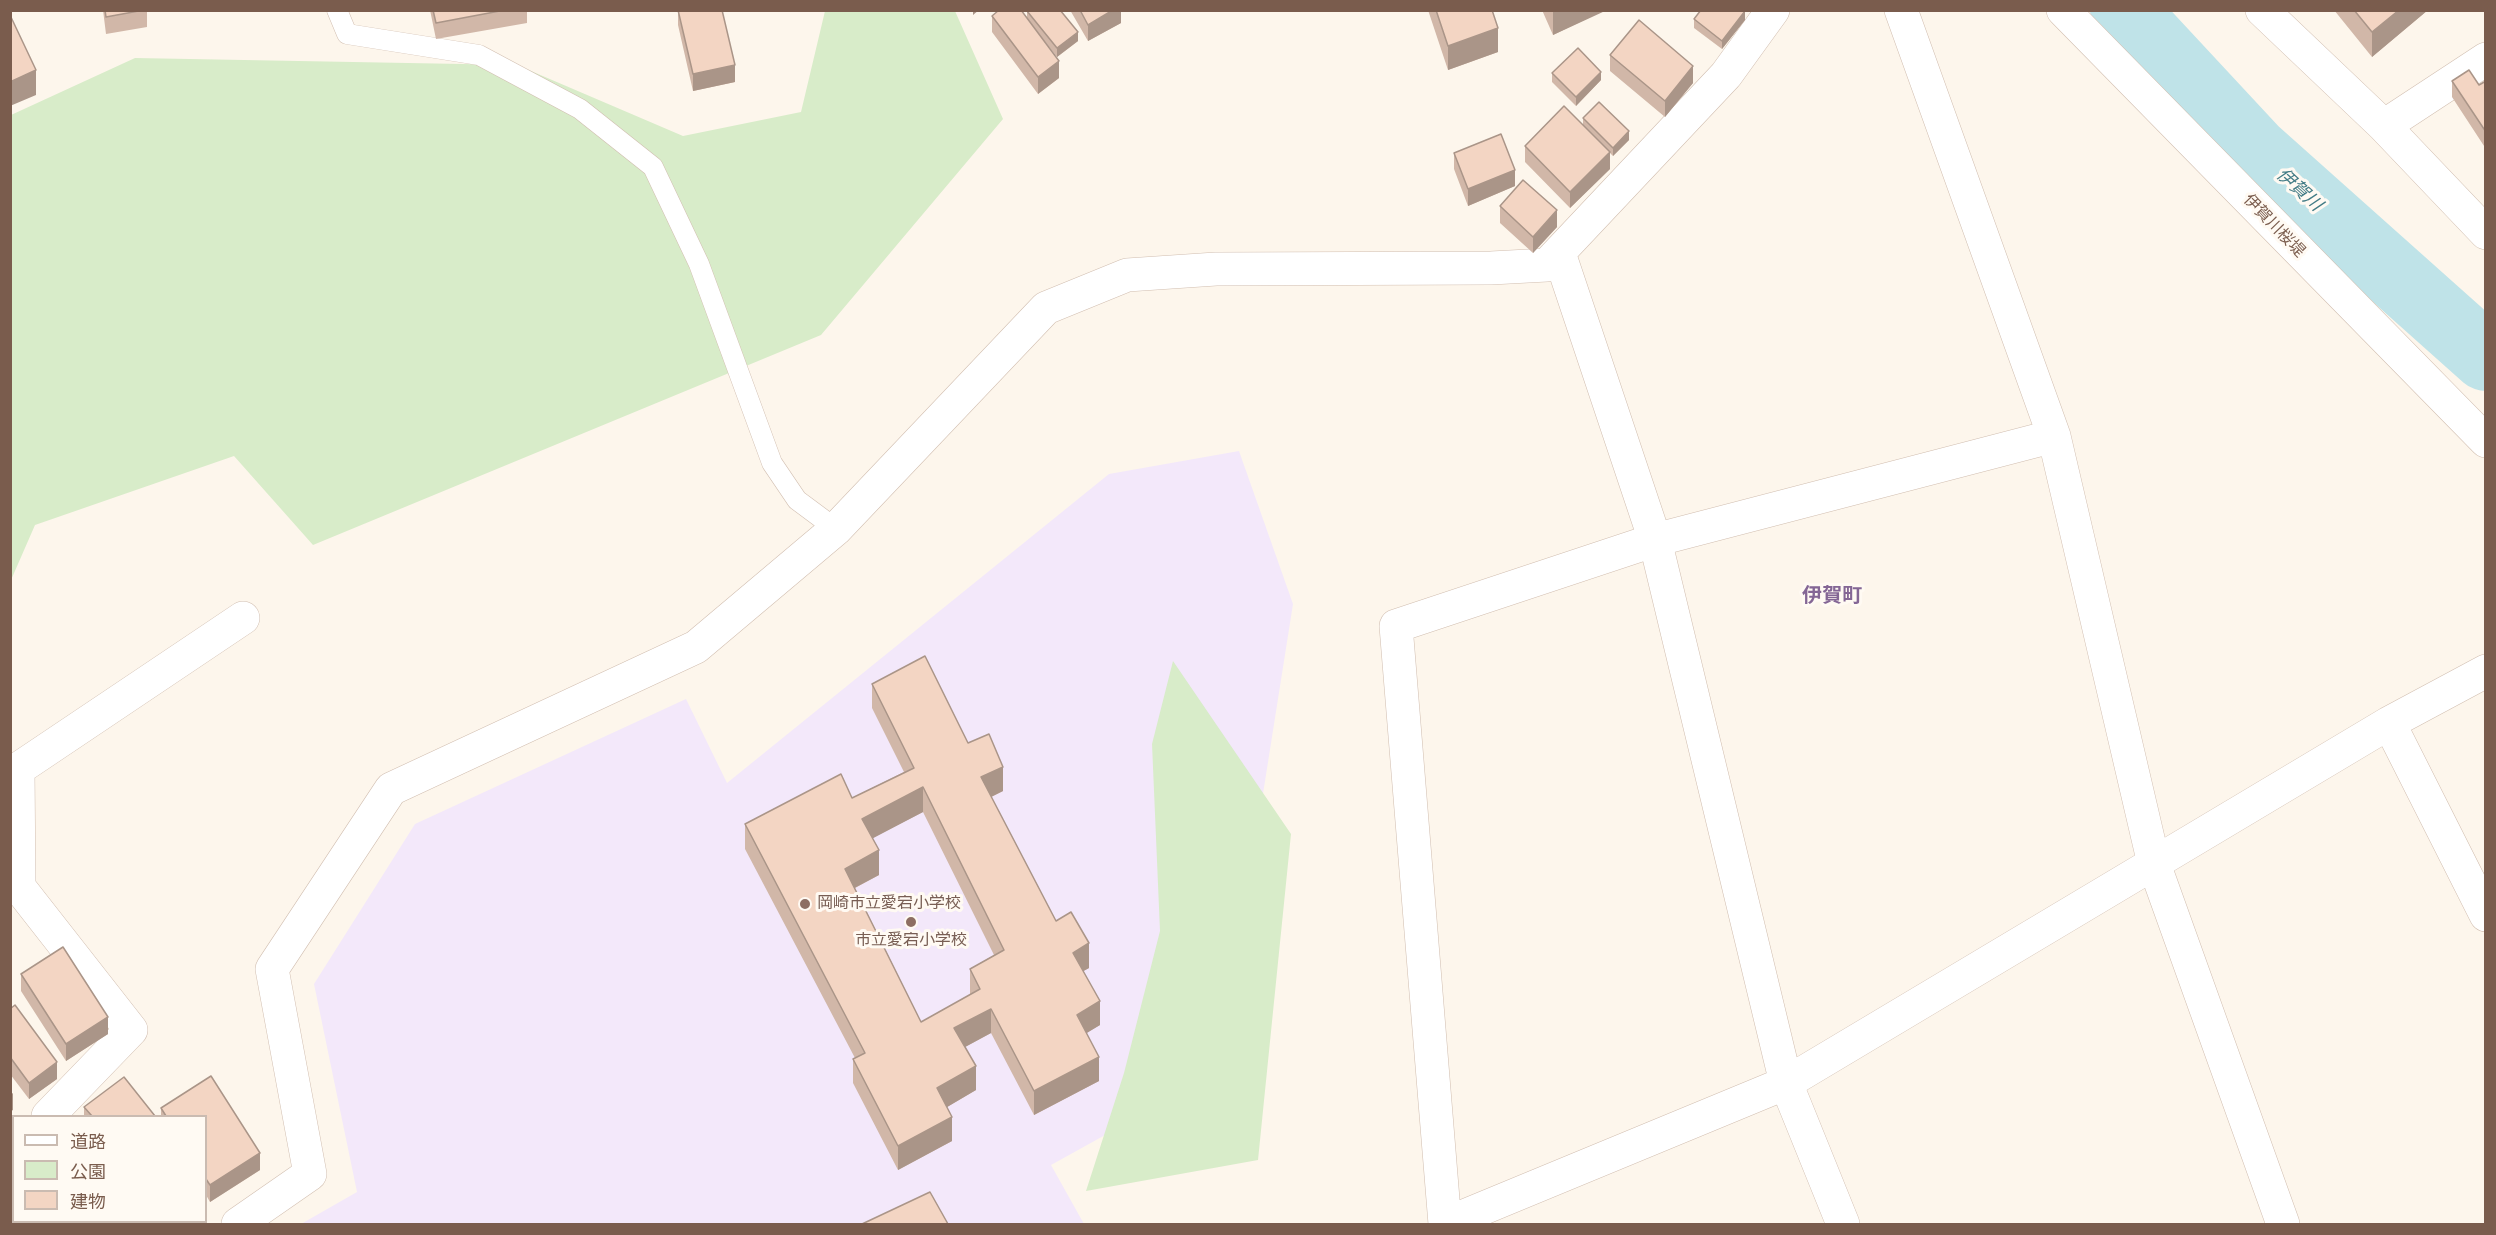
<!DOCTYPE html>
<meta charset="utf-8">
<style>
body{margin:0}
#map{position:relative;width:2496px;height:1235px;overflow:hidden;background:#fdf6ec;font-family:"Fira Sans Condensed","Noto Sans JP",sans-serif}
canvas{display:block}
.frame{position:absolute;inset:0;border:12px solid #7a5c4d;pointer-events:none}
.legend{position:absolute;left:12px;top:1115px;width:195px;height:108px;box-sizing:border-box;background:#fffaf3;border:2px solid #cabbb1;margin:0;padding:8px 10px;list-style:none;font-size:18px;color:#7a5c4d}
.legend li{display:flex;align-items:center;gap:12px;height:30px}
.legend b{width:30px;border:2px solid #cabbb1}
</style>
<div id="map">
<canvas width="2496" height="1235"></canvas>
<div class="frame"></div>
<ul class="legend">
<li><b style="height:8px;background:#fff"></b>道路</li>
<li><b style="height:16px;background:#d8ecc9"></b>公園</li>
<li><b style="height:16px;background:#f3d5c3"></b>建物</li>
</ul>
</div>
<script>
const ctx = document.querySelector('canvas').getContext('2d');
ctx.lineJoin = 'round';
function fill(path, color) { ctx.fillStyle = color; ctx.fill(path, 'evenodd'); }
function stroke(path, color, width, dash) { ctx.strokeStyle = color; ctx.lineWidth = width; ctx.lineCap = dash ? 'butt' : 'round'; ctx.setLineDash(dash || []); ctx.stroke(path); }
function write(font, color, halo, rows, align = 'center') {
  ctx.font = font + ' "Fira Sans Condensed","Noto Sans JP",sans-serif'; ctx.lineWidth = 6; ctx.setLineDash([]); ctx.textBaseline = 'middle'; ctx.strokeStyle = halo; ctx.fillStyle = color; for (const [text, x, y, turn = 0] of rows) {
    ctx.save(); ctx.translate(x, y); ctx.rotate((+turn || 0) * Math.PI / 180); ctx.textAlign = isNaN(turn) ? turn : align; if (halo) ctx.strokeText(text, 0, 0); ctx.fillText(text, 0, 0); ctx.restore();
  }
}
const education = new Path2D(`
 M1239,451L1293,604L1219,1072L1051,1165L1084,1224H301L357,1192L314,984L415,824L686,699L727,783L1109,474Z`);
const green = new Path2D(`
 M825,11H955L1003,119L821,335L313,545L234,456L35,525L11,580V115L135,58L517,65L683,136L801,112Z
 M1173,661L1291,834L1258,1160L1086,1191L1124,1073L1160,931L1152,744Z`);
const river = new Path2D(`
 M2124,10L2255,151L2486,357`);
const lane = new Path2D(`
 M337,10L347,34L479,55L580,109L653,167L699,264L772,463L797,500L836,529`);
const street = new Path2D(`
 M1901,10L2054,436L2154,864L2283,1224
 M2063,10L2486,441
 M2262,10L2384,126L2486,233
 M2384,126L2486,59
 M1559,253L1655,540L1786,1083L1843,1224
 M2389,723L2486,915
 M48,1116L131,1030L19,887L18,769L243,618
 M10,1156L14,1153
 M238,1224L310,1174L272,969L391,789L696,647L836,529L1046,308L1127,275L1216,269L1491,268L1547,265L1726,75L1773,10
 M1445,1224L1396,626L1655,540L2054,436
 M1445,1224L1786,1083L2389,723L2486,671`);
const wall = new Path2D(`
 M103,10H147V27L106,34Z
 M430,10H527V23L436,39Z
 M678,10H722L735,82L693,91L678,25Z
 M1070,10H1121V23L1088,41Z
 M1428,10H1492L1498,52L1448,70Z
 M1542,10H1605L1553,35Z
 M2334,10H2428L2372,57Z
 M1027,11L1078,41L1057,57L1038,33L1059,78L1038,94L992,32V16L1027,19Z
 M1694,19L1745,20L1722,49L1694,28Z
 M1610,55L1693,83L1665,117L1610,71Z
 M1552,73L1601,80L1576,106L1552,82Z
 M2452,81L2479,85L2486,81V149L2452,97Z
 M1583,118L1629,140L1613,156L1610,153V169L1570,208L1525,162V146L1583,124Z
 M1454,153L1515,186L1468,206L1454,169Z
 M1500,206L1557,227L1533,253L1500,223Z
 M872,684L968,743L1003,791L991,797L1056,921L1089,968L1083,971L1100,1025L1086,1033L1099,1081L1034,1115L991,1033L965,1047L976,1090L947,1107L952,1141L898,1170L853,1083V1059L855,1058L745,849V824L852,798L904,772L872,708ZM923,812L994,955L970,969V995L921,1022L855,888L879,875L872,838Z
 M21,974L108,1034L66,1061L21,991Z
 M10,1009L57,1079L29,1099L10,1074Z
 M211,1076L260,1153V1170L210,1202L206,1195V1116H161V1108Z
 M84,1107L155,1116H84Z
 M125,1221H198V1224H127Z`);
const shadedWall = new Path2D(`
 M973,10H979L973,15Z
 M1113,10H1121V23L1088,41V25Z
 M1553,10L1605,11L1553,35Z
 M2399,10H2428L2372,57V32Z
 M1745,11V20L1722,49V41Z
 M1498,28V52L1448,70V46Z
 M1078,32V41L1057,57V48Z
 M1059,61V78L1038,94V77Z
 M735,65V82L693,91V74Z
 M1693,66V83L1665,117V101Z
 M36,70V95L10,106V82Z
 M1601,72V80L1576,106V97Z
 M1629,131V140L1613,156V148Z
 M1610,152V169L1570,208V192Z
 M1515,170V186L1468,206V189Z
 M1557,210V227L1533,253V237Z
 M1003,767V791L981,802V777Z
 M923,787V812L862,844V819Z
 M879,850V875L845,893V869Z
 M1089,943V968L1073,977V953Z
 M1100,1001V1025L1077,1039V1015Z
 M991,1009V1033L954,1053V1028Z
 M108,1017V1034L66,1061V1044Z
 M1099,1057V1081L1034,1115V1091Z
 M57,1062V1079L29,1099V1083Z
 M976,1066V1090L937,1113V1088Z
 M13,1093V1110L10,1112V1095Z
 M952,1117V1141L898,1170V1146Z
 M260,1153V1170L210,1202V1185Z
 M186,1221H198V1224H182Z`);
const building = new Path2D(`
 M105,10H144L106,17Z
 M433,10H505L436,23Z
 M678,10H722L735,65L693,74Z
 M999,10H1021L1059,61L1038,77L992,16Z
 M1028,10H1060L1078,32L1057,48L1027,11Z
 M1080,10H1113L1088,25Z
 M1436,10H1492L1498,28L1448,46Z
 M1701,10H1745V11L1722,41L1694,19Z
 M2354,10H2399L2372,32Z
 M10,15L36,70L10,82Z
 M1639,20L1693,66L1665,101L1610,55Z
 M1578,48L1601,72L1576,97L1552,73Z
 M2469,70L2479,85L2486,81V132L2452,81Z
 M1599,102L1629,131L1613,148L1583,118Z
 M1564,106L1610,152L1570,192L1525,146Z
 M1501,134L1515,170L1468,189L1454,153Z
 M1523,180L1557,210L1533,237L1500,206Z
 M925,656L968,743L989,734L1003,767L981,777L1056,921L1071,912L1089,943L1073,953L1100,1001L1077,1015L1099,1057L1034,1091L991,1009L954,1028L976,1066L937,1088L952,1117L898,1146L853,1059L865,1053L745,824L841,774L852,798L914,768L872,684ZM923,787L1004,950L970,969L980,989L921,1022L845,869L879,850L862,819Z
 M63,947L108,1017L66,1044L21,974Z
 M15,1005L57,1062L29,1083L10,1057V1009Z
 M211,1076L260,1153L210,1185L206,1179V1116H166L161,1108Z
 M124,1077L155,1116H92L84,1107Z
 M930,1192L948,1224H862Z
 M14,1206V1221H43L44,1223L42,1224H10V1208Z
 M63,1221H97L99,1224H59Z
 M137,1221H186L182,1224H139Z`);
const markers = [
 [805,904,6,"#8d6e63"],
 [911,922,6,"#8d6e63"]
];
const streetNames = [
 ["伊賀川桜堤",2274,226,46]
];
const educationNames = [
 ["岡崎市立愛宕小学校",817,904],
 ["市立愛宕小学校",911,941,"center"]
];
const waterNames = [
 ["伊賀川",2299,190,42]
];
const quarterNames = [
 ["伊賀町",1832,596]
];
fill(education, '#f3e8fa');
fill(green, '#d8ecc9');
stroke(river, '#bfe3e8', 68);
stroke(lane, '#d1beb0', 21);
stroke(street, '#d1beb0', 34);
stroke(lane, '#fff', 20);
stroke(street, '#fff', 33);
fill(wall, '#d1b7a8');
fill(shadedWall, '#aa9588');
fill(building, '#f3d5c3');
stroke(building, '#aa9588', 1.5);
for (const [x, y, r, color] of markers) { const dot = new Path2D(); dot.arc(x, y, r, 0, 2 * Math.PI); ctx.fillStyle = color; ctx.fill(dot); stroke(dot, '#fffaf3', 2); }
write('16px', '#7a5c4d', '#fffaf3', streetNames);
write('16px', '#785e54', '#fffaf3', educationNames, 'left');
write('italic 18px', '#437c86', '#fffaf3', waterNames);
write('bold 20px', '#846695', '#fffaf3', quarterNames);
</script>
